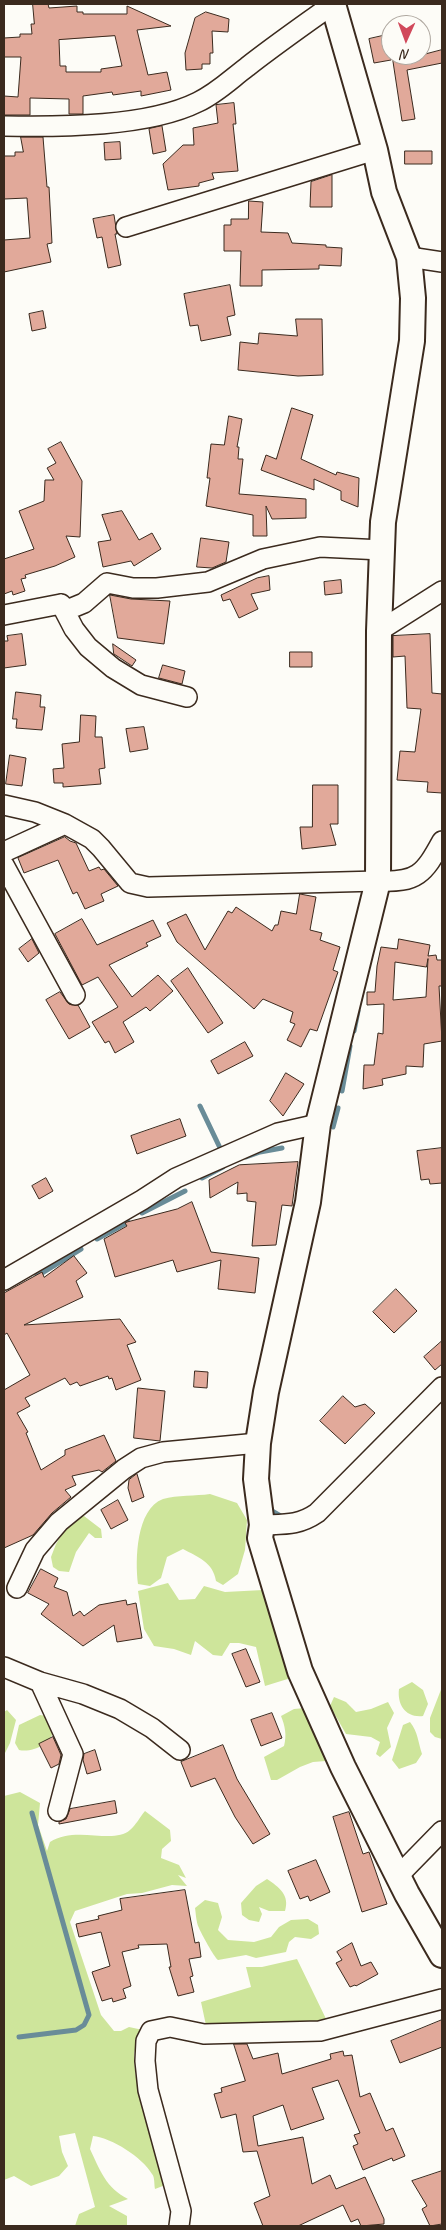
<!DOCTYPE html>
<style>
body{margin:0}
#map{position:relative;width:446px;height:2230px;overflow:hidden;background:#fdfcf7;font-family:Caveat,sans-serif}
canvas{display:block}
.frame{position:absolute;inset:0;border:5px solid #3b2a1e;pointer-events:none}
.north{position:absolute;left:381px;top:15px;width:50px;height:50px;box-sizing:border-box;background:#fdfcf7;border:1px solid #afa8a0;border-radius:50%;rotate:182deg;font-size:14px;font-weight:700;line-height:20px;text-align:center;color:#3b2a1e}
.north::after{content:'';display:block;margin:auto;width:18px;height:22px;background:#d1495b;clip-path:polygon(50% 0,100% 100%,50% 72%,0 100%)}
</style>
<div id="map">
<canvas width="446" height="2230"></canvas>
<div class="frame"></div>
<div class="north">N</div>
</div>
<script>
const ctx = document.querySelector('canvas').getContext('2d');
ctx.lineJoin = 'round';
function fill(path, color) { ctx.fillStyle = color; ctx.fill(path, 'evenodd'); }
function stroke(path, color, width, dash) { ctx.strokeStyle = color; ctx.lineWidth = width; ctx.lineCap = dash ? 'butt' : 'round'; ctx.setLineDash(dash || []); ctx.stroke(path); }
const green = new Path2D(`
 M210,1494L237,1503L247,1520L245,1550L238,1574L223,1585L216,1581C213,1562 198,1557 183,1549L167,1557L161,1578L150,1586L138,1584C135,1560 136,1509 163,1499C177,1495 196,1496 210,1494Z
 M84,1516L101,1529L102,1538H95L89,1533L76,1552L69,1572L59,1571L53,1567L51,1557L56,1544L70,1521Z
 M168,1583L179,1600L195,1599L204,1586L225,1592L263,1590L267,1609L282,1624L294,1677L265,1686L256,1647L239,1643H230L222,1656L213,1655L195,1641L191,1655L174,1649L154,1646L144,1629L138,1591Z
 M412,1682L423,1690L428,1704L423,1716C406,1718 397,1705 399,1689Z
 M442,1687V1739L435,1737L430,1732V1718Z
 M334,1697L346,1702L356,1712L371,1709L388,1702L394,1713L387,1728L391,1747L380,1757L376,1754L380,1742L371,1737L346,1734L330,1706Z
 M305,1708L330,1749L326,1761L313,1762L300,1767L277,1780H271L264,1757L284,1746C287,1735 285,1726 281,1716L294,1709Z
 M7,1710L16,1720L10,1743L4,1755V1712Z
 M40,1715L53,1717C53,1720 55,1726 54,1729C52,1744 32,1753 19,1750L15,1743L19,1725Z
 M410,1722C418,1732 418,1742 422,1754L416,1763L399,1769L392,1760L403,1725Z
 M20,1792L40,1803L38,1825L47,1851L50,1842C76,1825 113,1845 130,1830C136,1825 140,1817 145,1811L170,1830L171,1841L162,1849L161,1858L179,1865L186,1878L178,1875L187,1886L172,1885L142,1893L127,1894L75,1911L70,1922L101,2015L114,2031H121L129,2027L143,2030C140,2038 134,2048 134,2056C134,2092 156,2149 168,2184L155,2189C154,2185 155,2177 152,2174C142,2157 112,2138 93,2136L90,2149C100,2170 106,2188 128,2199L109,2206L127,2216V2226H75L79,2214L95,2207L75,2133L59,2136L62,2152L68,2166L59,2176L31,2186L14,2176L4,2180V1796Z
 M267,1879C279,1887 290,1895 285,1911H269L259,1907L262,1914L259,1922L249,1920L242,1915L241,1903L256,1886Z
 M205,1900L218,1903L222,1917L218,1930L228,1940L254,1942L271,1937L279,1927L291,1920L308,1919L318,1925L319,1934L311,1939L295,1937L289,1942L286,1952L256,1958L246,1955L218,1960C214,1957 201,1933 199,1928C196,1922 196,1914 195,1908Z
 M297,1959L329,2025L207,2030L201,2002L251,1987L246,1967H262Z`);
const stream = new Path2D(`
 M354,1031L358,1011
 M342,1091L350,1046
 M200,1106L221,1150L224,1149
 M333,1127L338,1108
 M246,1157L260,1152L282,1148
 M202,1178L223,1167
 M142,1213L185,1191
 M97,1239L128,1222
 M37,1276L81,1249
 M270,1506L272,1511L284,1518
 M19,2037L76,2030L84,2025L89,2015L32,1813`);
const building = new Path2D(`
 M33,4H48L49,8L77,6V12H83V14H127V6L171,26L137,30L148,75L167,72L171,90L141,96V91L113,95L112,92L83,96V114H69V99L30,98V115H4V96L18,97L21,57H4V38L20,37V34H32L31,24H34ZM115,36L122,66L101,69V72H66V66H60L59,40Z
 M206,12L229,19L228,32L212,31L213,53H210V64H202V69L186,70L185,53L195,18Z
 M391,34V60L374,63L369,39Z
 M442,50V63L407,70L415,119L402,121L392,55H421Z
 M234,103L236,124H233L238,171L212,173L214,179L199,183V186L168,190L163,164L183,145H194L193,128L218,123L216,105Z
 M162,126L166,151L153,154L149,129Z
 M21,137H43L47,187H49L52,243L47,244L51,262L4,272V240L30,238L27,198L4,199V156H15V152H23Z
 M120,142L121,159L105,160L104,143Z
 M405,151H432V164H405Z
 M332,175V207H310L311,182Z
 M249,201L263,202L261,232L288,233L292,243L326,245V247L342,248L341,266L319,265V269L262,270V286H240L241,251H224V225H231V219H248Z
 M114,215L117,234H115L121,265L108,268L102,237L97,238L93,219Z
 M230,285L235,315L227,317L231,335L201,341L198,325L190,326L184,294Z
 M43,311L46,328L32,331L29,314Z
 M296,319H322L323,375L298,376L238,370L240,342L258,344L259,333L297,336Z
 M292,408L313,415L301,459L336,475L337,472L359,478L358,507L341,500V491L314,479V490L261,470L266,455L276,459Z
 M229,416L242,419L237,447H239L238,459H243L239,494L306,499V518L272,519L266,506L267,536H253V515L206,506L210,478H207L211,444L224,445Z
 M61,442L82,481L80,537L66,536L75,557L55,566L25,575L26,578L21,579L25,591L13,595L12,591L4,594V559L34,549L19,511L44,501L45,480H54L47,468L56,463L48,449Z
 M122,511L139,540L152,533L161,549L134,566L131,561L103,567L98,542L111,540L102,515Z
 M201,538L229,542L226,562L212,568L197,567Z
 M269,576L270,590L251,594L258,609L239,618L230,599L223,601L221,595L257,578Z
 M341,580L342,593L325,595L324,582Z
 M110,595L131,599L170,601L164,644L118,638Z
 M22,634L26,665L4,668V641H8L7,636Z
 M430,634L432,693L442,694V793L427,792L428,782L397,780L400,751L415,752L421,709L407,708L405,656L393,657V636Z
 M113,644L136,660L132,666L114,654Z
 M290,652H312V667H290Z
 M163,665L185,671L182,684L159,678Z
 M16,692L41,695L40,707H45L42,730L16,728L17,719H13Z
 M81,715L96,716L95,737H102L105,768L99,769L101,784L63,787V783H54L53,769L64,768L62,744L79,742Z
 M144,727L148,749L130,752L126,729Z
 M10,755L26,758L22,786L6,784Z
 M313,785H338V824H330L336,845L302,849L300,827H312Z
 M65,837L70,841L76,843L89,871L99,867L101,870L104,869L118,886L101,894L104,901L85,909L77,892L73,894L58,860L24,873L18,858Z
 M300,894L316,897L310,930L322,933L320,940L340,947L333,970L338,972L317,1031L310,1029L301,1047L287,1040L295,1024L290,1022L293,1012L263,999L254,1009L177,942L167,923L186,914L205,950L228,911L232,913L236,907L272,931L275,925H278L281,911L296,914Z
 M82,919L97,945L153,920L161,936L146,943L148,946L109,965L132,997L158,975L173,991L150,1011L146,1007L123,1022L134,1042L115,1053L109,1041L105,1043L92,1022L118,1007L98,977L82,985L55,934Z
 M32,939L39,953L28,962L19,949Z
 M399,939L430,945L428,956L436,955L437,960H442V986H439L442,1041L424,1044L423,1067L406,1066V1074L382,1079L383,1085L363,1089L364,1065H374L378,1033L383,1034L384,1004L367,1005V992H375L377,966L381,947L397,949ZM428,959L426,997L393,1000L395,962L426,967Z
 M188,968L223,1023L208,1033L171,981Z
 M60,992L69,1004L78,1005L90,1027L69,1039L46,1000Z
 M245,1042L253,1056L218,1074L211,1061Z
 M286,1073L304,1084L283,1116L270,1101Z
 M180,1119L186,1136L137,1154L131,1136Z
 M442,1148V1183L430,1184L429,1179L421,1180L417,1151Z
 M298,1162L292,1206L282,1205L276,1245L252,1246L256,1202L247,1201V1193L237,1194L238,1182L210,1198L209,1180L239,1165Z
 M46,1178L53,1191L39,1199L32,1186Z
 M192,1202L211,1252L259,1258L255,1293L218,1289L221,1260L177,1272L173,1260L115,1277L104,1239L127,1226L125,1223L127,1222L177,1209Z
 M74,1256L87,1273L76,1281L83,1297L24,1325L120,1319L136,1342L127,1345L141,1380L116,1390L112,1378L109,1379L108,1376L80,1386L77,1382L70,1385L65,1378L25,1398L30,1406L17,1413L28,1432L26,1433L41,1470L65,1455V1450L104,1435L116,1461L102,1472L99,1470L72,1476L76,1485L65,1490L71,1497L52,1513L33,1535L4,1548V1390L30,1375L7,1333L4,1335V1293L42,1272L44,1277Z
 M396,1289L417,1311L394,1333L373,1312Z
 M442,1341V1364L435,1370L424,1357Z
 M195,1371L208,1372L207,1388L194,1387Z
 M138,1388L165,1391L160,1441L134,1438Z
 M343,1396L355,1407L365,1404L375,1413L345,1444L320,1421Z
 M137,1474L144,1497L132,1502L128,1488L129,1480Z
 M118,1500L128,1520L111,1529L101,1510Z
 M41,1569L58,1578L54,1587L67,1592L73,1616L80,1611L84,1616L99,1605L126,1600L127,1605L136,1603L142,1638L117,1642L114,1625L83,1646L41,1614L49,1604L28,1593Z
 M246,1649L260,1682L246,1687L232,1654Z
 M272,1713L282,1738L261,1746L251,1720Z
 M53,1737L61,1755L59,1764L51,1768L39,1744Z
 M223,1745L237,1779L270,1834L253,1844L235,1817L215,1778L191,1787L181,1762Z
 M95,1750L101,1770L87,1774L83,1760L84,1754Z
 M115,1801L117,1813L59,1824V1822L66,1819L70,1809Z
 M349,1812L363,1854L369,1852L387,1904L362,1912L333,1817Z
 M316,1860L330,1892L310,1901L308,1896L300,1899L288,1871Z
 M185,1890L195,1943L199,1942L201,1957L189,1959L193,1976L190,1977L194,1992L178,1996L169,1967H171L167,1944L138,1945L139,1948L122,1952L131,1986L123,1989L126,1998L113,2002L112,1998L102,2001L92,1972L110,1966L101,1932L79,1937L76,1924L99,1919L98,1916L122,1910L120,1899Z
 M352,1943L361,1966L371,1962L378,1974L356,1986L355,1985L350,1987L336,1963L342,1960L337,1952Z
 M442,2020V2047L400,2063L391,2041Z
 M234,2044H247L253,2059L278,2053L282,2074L331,2059L330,2054L343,2051L344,2056L352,2055L360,2097L370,2093L386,2131L393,2128L405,2156L393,2161L392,2158L363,2170L353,2146L358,2144L354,2135L360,2133L338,2080L312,2088L324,2119L291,2130L283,2105L253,2116L258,2146L303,2137L312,2184L330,2175L336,2189L365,2177L384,2219V2224L361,2226L358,2219L351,2222L343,2205L298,2226H263L254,2203L270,2196L257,2151L243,2152L236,2114L221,2118L214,2094L222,2092L221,2088L245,2081Z
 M442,2171V2224L430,2226L422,2209L427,2206L412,2181Z`);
const minor = new Path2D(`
 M4,126C60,127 148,127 198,102C217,93 231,79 247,67C275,45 304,25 333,4
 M126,227L375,150
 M409,257L442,262
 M61,604L74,629L88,647L113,668L141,685L187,697
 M4,615L61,604L67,610L84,603L107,583L133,588H157L208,582L263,559L320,547L382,550
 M379,631L442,591
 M4,805L35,812L65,824
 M4,852L65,824L92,839L101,848L130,883L148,887L378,881C417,883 424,874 442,841
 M4,865L75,995
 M4,1280L142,1200L176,1178L278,1133L318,1124
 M262,1525C284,1524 298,1526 317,1513L442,1387
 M17,1588L35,1550L59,1522L124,1469L141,1458L163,1452L258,1443
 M4,1667L40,1682L83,1694L120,1709L152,1728L180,1750
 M40,1682L73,1754L58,1811
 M399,1875L442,1831
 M179,2226L181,2211L148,2090L145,2061L146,2041L151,2031L170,2027L204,2034L320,2031L442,1999`);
const tertiary = new Path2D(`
 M333,4L375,150L384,192L409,257L413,298L412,341L383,522L379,631L378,881L318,1124L308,1202L266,1392L258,1443L256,1479L262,1525L260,1538L300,1671L343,1767L407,1894L442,1955`);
fill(green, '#cee59b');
stroke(stream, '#698c98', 5);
fill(building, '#e1a99a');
stroke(building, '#3b2a1e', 1);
stroke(minor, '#3b2a1e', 22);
stroke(tertiary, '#3b2a1e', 28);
stroke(minor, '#fdfcf7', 19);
stroke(tertiary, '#fdfcf7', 24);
</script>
